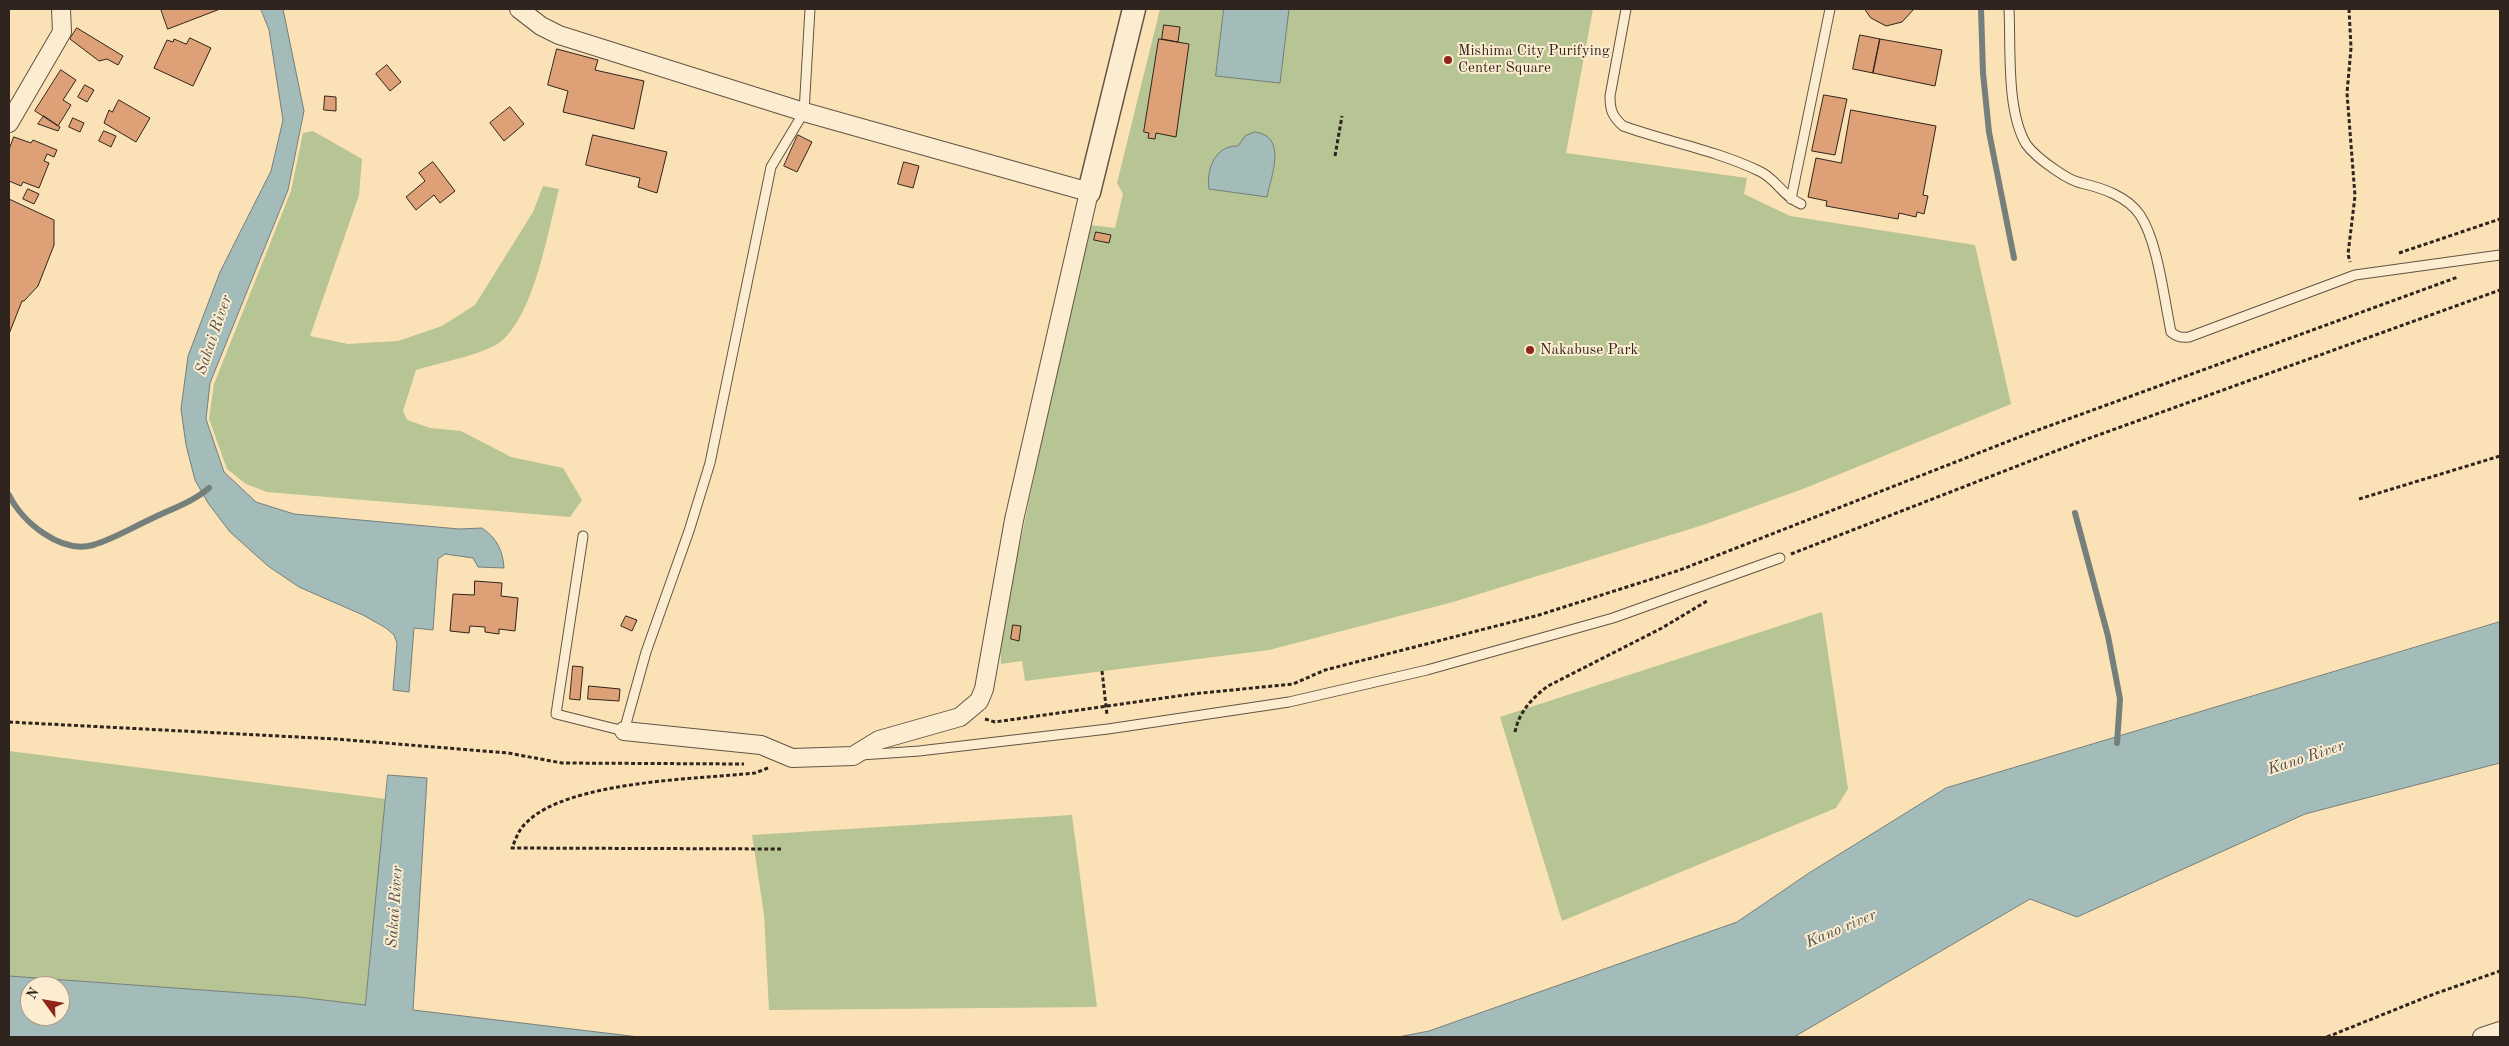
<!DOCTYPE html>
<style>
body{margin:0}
#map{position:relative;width:2509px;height:1046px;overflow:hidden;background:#fae2b6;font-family:"Old Standard TT",serif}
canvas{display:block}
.frame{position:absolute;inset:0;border:10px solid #2f241e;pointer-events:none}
.north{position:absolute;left:20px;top:976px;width:50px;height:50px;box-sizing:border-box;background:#fcecd0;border:1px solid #aa9c89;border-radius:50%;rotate:302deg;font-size:14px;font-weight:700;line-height:20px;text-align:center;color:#2f241e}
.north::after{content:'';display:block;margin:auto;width:18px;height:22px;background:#8f2418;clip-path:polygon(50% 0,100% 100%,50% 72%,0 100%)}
</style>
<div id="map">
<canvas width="2509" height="1046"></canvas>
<div class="frame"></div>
<div class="north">N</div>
</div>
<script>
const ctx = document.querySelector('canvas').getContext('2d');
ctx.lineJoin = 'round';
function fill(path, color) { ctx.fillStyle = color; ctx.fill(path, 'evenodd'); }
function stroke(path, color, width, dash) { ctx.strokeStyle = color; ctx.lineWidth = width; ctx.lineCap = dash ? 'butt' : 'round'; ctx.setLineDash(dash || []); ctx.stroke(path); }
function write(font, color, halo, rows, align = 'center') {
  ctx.font = font + ' "Old Standard TT",serif'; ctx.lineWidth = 4; ctx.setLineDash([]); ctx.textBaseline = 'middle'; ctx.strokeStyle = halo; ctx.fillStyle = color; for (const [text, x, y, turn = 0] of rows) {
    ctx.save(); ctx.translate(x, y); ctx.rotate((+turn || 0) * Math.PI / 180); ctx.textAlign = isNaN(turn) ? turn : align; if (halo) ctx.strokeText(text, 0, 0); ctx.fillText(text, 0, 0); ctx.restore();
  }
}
const green = new Path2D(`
 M1160,9H1593L1566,153L1747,178L1744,194L1790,216L1975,245L2011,404L1808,487L1703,525L1453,602L1269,650L1025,681L1022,661L1001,664C999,620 1014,573 1023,530C1044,428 1068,326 1091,225L1115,228L1123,194L1117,183Z
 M313,131L362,159L359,195L310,336L348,344L398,341L442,326L475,305L533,212L543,186L559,189C548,231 534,317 499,343C481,355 438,363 416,370L403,411L407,420L430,428L461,431L511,457L563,468L582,500L570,517L267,492L246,484L227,469L209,419L214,384L291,191L303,133Z
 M1822,612L1848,789L1836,808L1562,921L1500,717Z
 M9,751L386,799L365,1005L299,997L9,976Z
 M1072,815L1097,1007L769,1010L764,914L752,835Z`);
const water = new Path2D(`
 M261,9H283L304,111L288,190L210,383L206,419L224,472L256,502L294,514L459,529L482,528C497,538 503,551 504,568L478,567L473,558L445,554L438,559L433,630L414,628L409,692L393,690L397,643L394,635L386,628L363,615L299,587L268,566L230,532L208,503L195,480L186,445L181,409L188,356L220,272L271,171L283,120L269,30Z
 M1224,9H1289L1280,83L1216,76Z
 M1255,132C1288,136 1271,176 1267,197L1209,189C1206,170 1215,145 1238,146L1245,136Z
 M2500,622V763L2305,814L2077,917L2030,899L1794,1037H1398L1429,1031L1737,922L1809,873L1946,788Z
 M388,775L427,778L413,1010L639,1037H9V976L299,997L365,1005ZM30,986H60V1016H30Z`);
const stream = new Path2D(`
 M1981,9L1983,73L1989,132L2014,258
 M9,495C22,522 61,554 93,545C114,539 135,526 155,517C174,508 194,501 209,488
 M2075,513L2108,636L2120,699L2117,743`);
const building = new Path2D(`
 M161,9H220L168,29Z
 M1865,9H1914L1902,22L1886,26L1871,18Z
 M1164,25L1180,27L1178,42L1162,39Z
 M77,28L123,56L118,65L107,59L99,61L70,39Z
 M1860,35L1880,39L1873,73L1853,69Z
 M190,38L211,48L193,86L154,68L167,40L173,42L174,39L186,44Z
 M1159,39L1189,44L1176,137L1156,133L1155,139L1148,138L1149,133L1144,132Z
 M1880,39L1942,50L1935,86L1873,73Z
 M557,49L598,60L595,70L644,81L634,129L563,112L568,91L548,85Z
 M387,65L401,82L390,91L376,74Z
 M61,70L76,80L63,100L71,105L58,126L35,111Z
 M85,85L94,90L87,102L78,97Z
 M1824,95L1847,99L1835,155L1812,151Z
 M325,96L336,97V111L324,110Z
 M119,100L150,118L136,142L104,123L109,110L112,112Z
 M510,107L524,124L504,141L490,123Z
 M1851,110L1936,126L1923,195L1928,196L1924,214L1917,212L1916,217L1899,213L1898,219L1826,206L1827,201L1808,197L1816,158L1841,163Z
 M44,116L60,127L58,131L38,124Z
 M73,118L84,123L80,132L69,127Z
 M104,131L116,136L111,147L99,141Z
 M593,135L667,152L657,193L638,187L640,178L586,165Z
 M798,135L812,142L797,172L784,166Z
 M14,137L31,143L33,140L57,150L54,157L47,154L44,161L49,163L39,188L23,182L21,186L9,181V150Z
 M433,162L455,191L440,203L434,195L416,210L406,197L425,181L419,173Z
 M904,162L919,166L913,188L898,184Z
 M28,189L39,194L34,204L23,199Z
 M9,199L54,220V245L38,286L24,301H22L9,334Z
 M1096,232L1111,235L1109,243L1094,240Z
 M475,581L502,583L501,596L518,598L515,631L499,629V634L485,632V627L470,626L469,633L450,631L453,594L474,595Z
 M626,616L637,620L632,631L621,626Z
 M1013,625L1021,626L1019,641L1011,639Z
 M573,666L583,667L580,700L570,699Z
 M589,686L620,689L619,701L588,699Z`);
const path = new Path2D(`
 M2349,9L2351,48L2347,93L2355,196L2348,254L2350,262
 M1335,156L1342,116
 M2399,253L2500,219
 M2359,499L2500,456
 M1791,554L2079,442L2500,290
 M1102,671L1107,715
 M985,719L995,722L1192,694L1293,684L1325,670L1539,615L1680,570L2027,434L2458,277
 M9,722L336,739L508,753L562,763L744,764
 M1515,732C1519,712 1532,698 1548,686L1662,628L1707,601
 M768,768L755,773C697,779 568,781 527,822C519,829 516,838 512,848L781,849
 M2327,1037L2434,994L2500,971`);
const service = new Path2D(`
 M1626,9L1610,96C1610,110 1612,116 1623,126C1668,142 1715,150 1759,171C1777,179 1781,195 1801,204
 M2009,9C2011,47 2006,110 2026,144C2033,154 2044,162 2054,169C2063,175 2071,181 2081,183C2102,188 2127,196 2140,215C2158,242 2164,299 2171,332C2177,337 2181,338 2189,337L2355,275L2500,255
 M1791,199L1830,9
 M583,536L556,714L624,731L646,652L689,531L710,463L771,167L804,112L810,9
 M861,755L919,751L1108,729L1289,702L1427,670L1613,618L1780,558`);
const minor = new Path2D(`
 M519,9L541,26L559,35L804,112L1089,192L1014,520L984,689L979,701L960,717L879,740L853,756L792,758L761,745L624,731
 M9,123L62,32L61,9
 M2482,1037L2500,1031`);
const tertiary = new Path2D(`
 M1089,192L1134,9`);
const markers = [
 [1448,60,5,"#8f2418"],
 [1530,350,5,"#8f2418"]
];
const poiNames = [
 ["Mishima City Purifying",1458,51],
 ["Center Square",1458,68],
 ["Nakabuse Park",1540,350]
];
const waterNames = [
 ["Sakai River",214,335,-71],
 ["Kano River",2306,758,-18],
 ["Sakai River",395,907,-86],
 ["Kano river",1841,929,-23]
];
fill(green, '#b7c493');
fill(water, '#a3bbb9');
stroke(water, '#757f7b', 1);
stroke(stream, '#757f7b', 6);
fill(building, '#dea076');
stroke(building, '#2f241e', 1);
stroke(service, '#625444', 11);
stroke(minor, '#625444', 20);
stroke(tertiary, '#625444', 25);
stroke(path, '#2f241e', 3, [4, 2.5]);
stroke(service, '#fcecd0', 9);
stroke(minor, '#fcecd0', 18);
stroke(tertiary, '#fcecd0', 22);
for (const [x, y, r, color] of markers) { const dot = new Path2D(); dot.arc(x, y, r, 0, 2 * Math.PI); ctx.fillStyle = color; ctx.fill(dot); stroke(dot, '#fcecd0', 2); }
write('15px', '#2f241e', '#fcecd0', poiNames, 'left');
write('italic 16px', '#52514c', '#fcecd0', waterNames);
</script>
